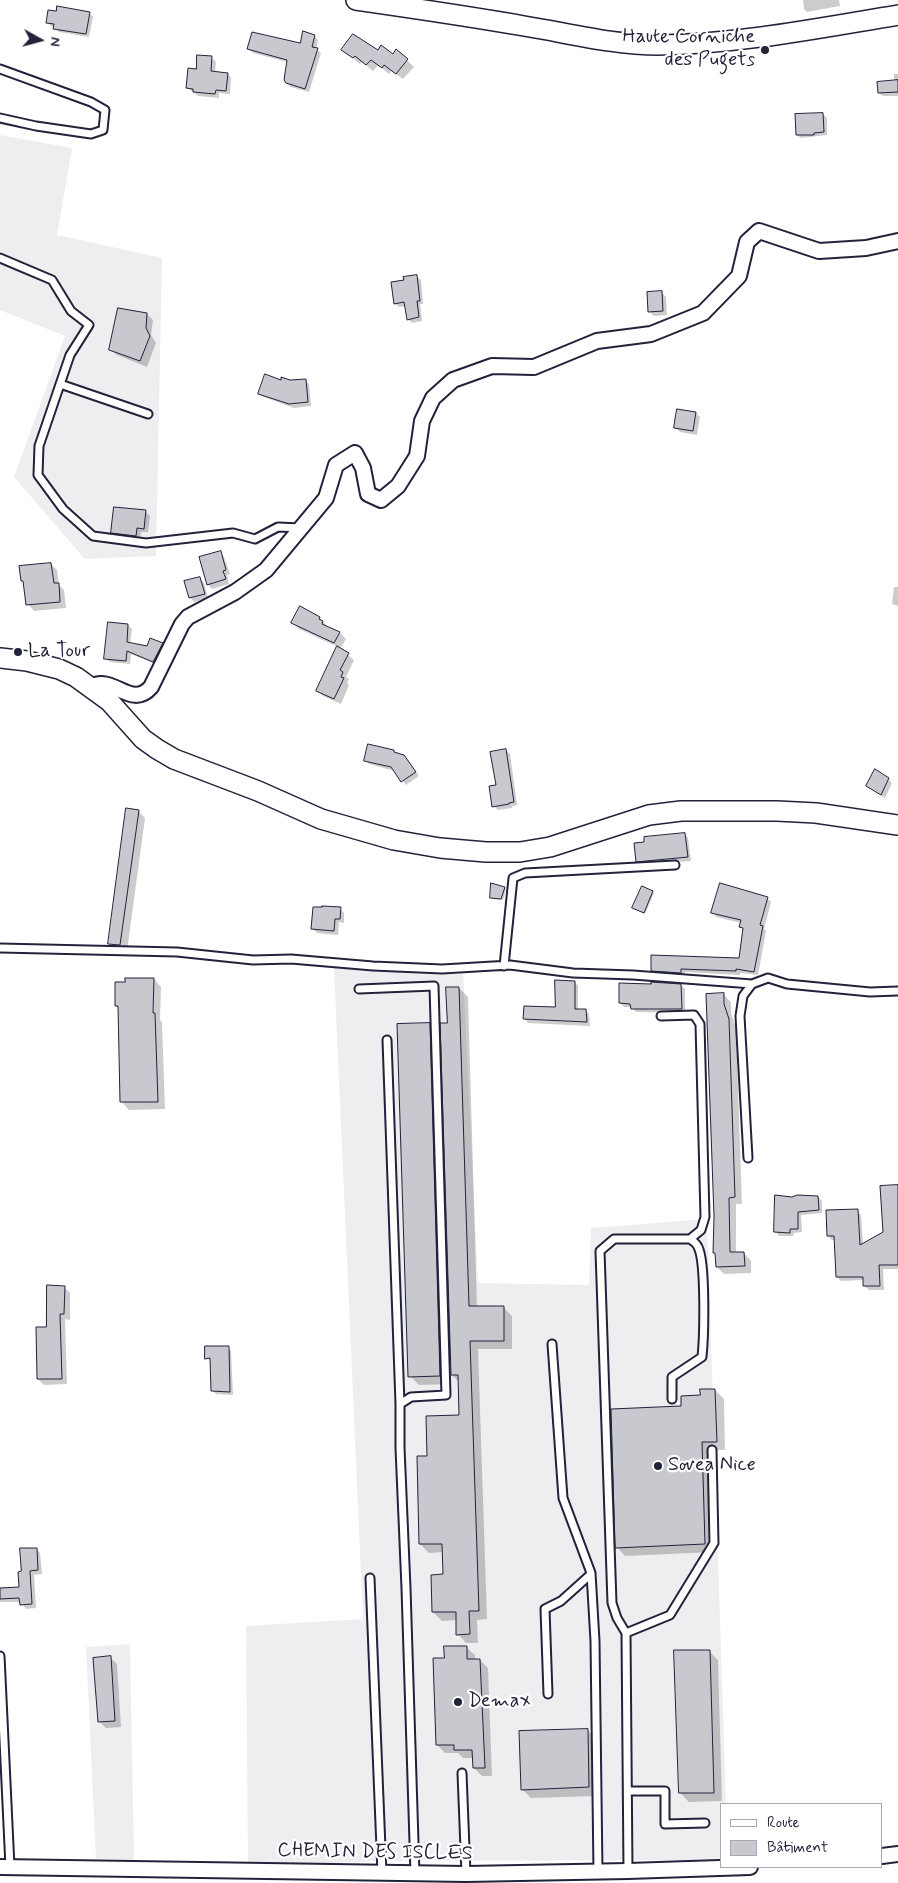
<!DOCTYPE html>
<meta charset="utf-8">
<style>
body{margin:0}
#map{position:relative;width:898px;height:1883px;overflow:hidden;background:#fff;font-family:Mynerve,sans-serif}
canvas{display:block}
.legend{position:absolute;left:720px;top:1803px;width:162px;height:65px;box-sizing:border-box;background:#fff;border:1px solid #a7a7b1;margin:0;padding:6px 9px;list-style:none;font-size:15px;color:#22223b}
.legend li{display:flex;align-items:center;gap:10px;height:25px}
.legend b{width:25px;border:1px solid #a7a7b1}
.north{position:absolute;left:15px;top:15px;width:50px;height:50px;-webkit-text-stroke:4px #fff;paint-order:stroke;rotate:97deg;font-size:14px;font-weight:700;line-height:20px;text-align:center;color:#22223b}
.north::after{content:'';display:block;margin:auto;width:18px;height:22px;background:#22223b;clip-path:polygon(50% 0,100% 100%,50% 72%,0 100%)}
</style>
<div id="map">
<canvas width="898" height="1883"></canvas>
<ul class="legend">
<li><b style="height:6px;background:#fff"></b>Route</li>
<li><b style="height:14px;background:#c8c8cf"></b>Bâtiment</li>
</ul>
<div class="north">N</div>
</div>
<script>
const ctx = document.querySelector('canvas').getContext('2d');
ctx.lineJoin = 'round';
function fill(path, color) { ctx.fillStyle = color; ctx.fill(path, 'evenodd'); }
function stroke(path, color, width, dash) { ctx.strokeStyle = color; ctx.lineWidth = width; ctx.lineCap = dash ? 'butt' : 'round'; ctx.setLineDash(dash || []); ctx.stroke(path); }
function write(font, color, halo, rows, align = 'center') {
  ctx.font = font + ' Mynerve,sans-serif'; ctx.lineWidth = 4.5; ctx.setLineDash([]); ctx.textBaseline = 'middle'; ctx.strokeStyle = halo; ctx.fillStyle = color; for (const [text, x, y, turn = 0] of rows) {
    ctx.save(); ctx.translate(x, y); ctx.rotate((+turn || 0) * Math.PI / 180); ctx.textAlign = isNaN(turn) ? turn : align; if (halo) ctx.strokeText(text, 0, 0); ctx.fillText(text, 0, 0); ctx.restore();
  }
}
const built = new Path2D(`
 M0,135L72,148L57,235L162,258L156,556L85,559L14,477L65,336L0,310Z
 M334,968L463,970L478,1283L589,1285L591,1228L707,1219L726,1804H722V1860L374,1861L248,1867L246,1626L363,1619Z
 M130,1644L134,1860L96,1859L86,1647Z`);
const shadow = new Path2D(`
 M803,0H839L840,6L807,12L804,9Z
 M89,13L93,17L89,37L59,32L55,27L51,26L47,22Z
 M314,36L318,40L316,49L321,53L309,92L291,87L287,83L288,62L253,53L249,49L301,45Z
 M343,50L378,51L393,56L397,51L414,67L403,79L391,71L389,74L378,65L373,71L362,62L360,64Z
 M212,58L216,62L215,73L228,74L231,78L230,94L219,93V98L198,96L188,88L197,70Z
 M894,74H898V96H883L879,93L894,82Z
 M823,114L827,118V135L801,138L797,135Z
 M417,277L421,280L423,304H420L422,321L412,323L408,319L406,306L399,307L395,303L405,281Z
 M662,293L666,297L667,315L654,316L650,312Z
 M147,314L153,320L151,335L156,343L147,367L117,355L110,349Z
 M305,380L309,384L311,406L294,408L264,397L260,394L281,381Z
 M696,413L700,417L697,435L680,432L676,428Z
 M145,511L150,516L148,532H141L140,539L117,537L113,533Z
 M220,552L224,557L230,574L227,575L229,584L212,589L208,584Z
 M51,564L57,570L59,585L64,590L66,608L34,611L28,604L25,584L22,580Z
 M199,578L204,583L208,598L194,602L190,597Z
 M894,587H898V606L892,604Z
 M319,618L329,628L340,633L346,639L340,649L354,660L346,677L349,679L347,683L349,685L341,704L323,696L317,690L338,647L299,629L293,623Z
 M128,625L132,629L130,644L148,647L162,644L166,648L158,665L131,654L130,664L110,662L106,658Z
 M506,750L510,754L517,805L512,806V808L498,810L494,806Z
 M394,751L408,760L419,776L406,785L395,771L369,764L365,760Z
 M888,779L892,783L885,798L867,786Z
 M138,811L145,818L127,951L116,950L109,944Z
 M685,834L688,838L691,861L641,865L637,861Z
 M504,888L506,889L503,900L493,899L491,898Z
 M653,892L654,893L645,914L634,908Z
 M768,899L771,902L764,929L766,931L758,975L740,973V975L685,972V977L656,974L652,971L741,959L744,930L741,926V923L716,917L713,913Z
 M340,909L344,913V923L339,922L338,935L317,933L313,929Z
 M154,979L161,987L160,1020L162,1022L165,1109L129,1110L122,1102L119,1009L116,1006Z
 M575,982L578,986V1010H585L589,1014L590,1026L528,1023L525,1019L556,1009Z
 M681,985L685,989V1013L636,1012L632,1007H624L620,1003Z
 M459,988L468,997L477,1307H503L512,1316V1349H478L487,1619L477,1620L478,1643H466L458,1634L457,1620L442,1621L433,1612L444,1576V1552L429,1553L420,1544L429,1457L460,1416L459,1382L452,1375L448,1024Z
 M724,995L731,1002V1013L736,1028L742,1204H736V1253H744L751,1261V1273L724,1274L717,1267Z
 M429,1025L438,1034L449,1384L419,1385L410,1376Z
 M898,1187V1269H883L884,1290H869L864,1286V1280L841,1281L837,1277L836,1240H832L828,1236L857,1211L861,1215L863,1244L884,1233Z
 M818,1197L822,1201V1213L801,1215L802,1232L794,1233L793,1236H779L776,1232L792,1198Z
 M64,1287L70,1293V1320L65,1319L67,1384L44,1385L38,1379L48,1328Z
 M228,1348L231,1351L233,1395L216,1394L213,1391L211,1361L207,1358Z
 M715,1390L724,1399L725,1450H710L713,1552L625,1556L617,1547L682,1408Z
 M36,1549L40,1553L42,1574L34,1575L36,1608L26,1609L21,1602H0V1589L20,1588L23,1572Z
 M466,1647L475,1655V1660H480L488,1668L492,1776H482L474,1768V1758H463L458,1753H445L437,1745L446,1659Z
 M709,1651L718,1660L722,1801L689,1802L680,1793Z
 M111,1658L117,1664L121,1727L106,1728L99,1721Z
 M587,1730L596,1739L597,1796L531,1798L522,1789Z`);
const building = new Path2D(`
 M57,6L90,12L86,34L53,29L54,24L46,23L48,10L56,11Z
 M303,31L315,35L312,47L318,48L305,89L286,83L284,80L287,60L247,49L252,32L300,43Z
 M353,34L378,50L381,45L393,54L396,49L408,59L396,74L384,65L382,68L371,60L366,65L355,56L353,58L341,50Z
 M197,55L212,56L211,71L228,73L226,91L216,90L215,94L193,92V89L186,88L188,68L196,69Z
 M898,80V92L878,93L877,82Z
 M823,113L824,132L814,133V135H796L795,114Z
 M417,275L420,301H417L419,317L407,320L404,302L394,304L391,282L404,280L403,277Z
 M662,291L663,311L648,312L647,292Z
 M118,308L147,313L146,328L150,336L140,361L109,350Z
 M265,374L281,380V377L290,380L306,379L308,402L289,404L258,394Z
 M677,409L696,412L693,431L674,428Z
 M114,507L146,510L144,529L137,528L136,536L111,533Z
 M221,551L226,570L223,571L226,579L207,585L199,557Z
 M51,563L54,583H59L60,602L26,605L23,581H21L19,566Z
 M200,577L205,594L189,598L184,581Z
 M300,606L320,617L319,619L323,621L322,624L340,632L334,643L291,623Z
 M108,622L128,624L127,642L147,646L150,638L163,643L153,662L127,651L126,661L104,659Z
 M337,646L349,653L340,670L343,672L341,677L344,678L334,699L316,691Z
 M368,744L394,750V752L404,755L416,772L401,782L391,767L364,761Z
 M506,749L514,802L509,803V804L492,807L489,786L496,785L490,752Z
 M875,769L889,778L881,795L866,786Z
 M126,808L139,810L120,945L108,944Z
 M685,833L688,857L636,862L634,843L644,842V837Z
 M491,883L505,887L501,899L490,898Z
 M720,883L768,897L760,925L763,926L754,972L736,969V971L681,969V973L651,971V955L739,958L743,928L739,927L741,920L711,913Z
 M642,886L653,891L644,913L632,908Z
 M322,906L341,907L340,919H335L334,931L311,929L313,907H322Z
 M125,978H154L153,1013H155L158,1102H120L118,1006H115V982H125Z
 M555,980L575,981V1009H586L587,1022L523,1019L524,1006L555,1007Z
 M651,982L681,984L682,1009H631L630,1004L619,1003V983L651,984Z
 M446,987H459L469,1306H504V1341H470L479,1611H469L470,1634L456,1635V1612H432L431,1575L443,1574L442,1544H419L417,1456H427L426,1416L459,1415L458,1375H451L440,1023H447Z
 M724,993V1004L729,1019L735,1197L729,1198L730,1252H744L745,1266L716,1267L715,1253H713L714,1216L706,994Z
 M430,1023L440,1376L408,1377L397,1024Z
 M898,1185V1265H879L880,1286H863V1277H836L834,1236H827L826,1210L858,1209L860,1245L883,1232L880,1186Z
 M775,1195L792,1197L797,1195L818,1196L819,1210L798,1212V1229H790V1233L774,1232Z
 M47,1285L65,1286L64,1314H60L62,1379H37L36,1327H46Z
 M205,1346H229L230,1392L211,1391L210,1358L205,1359Z
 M700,1389H715L717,1442H702L705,1544L615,1548L611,1409L681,1406V1396L700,1395Z
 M20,1548H37L38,1570L30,1571L32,1604L20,1605L19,1598L0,1599V1588L19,1587L18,1572L21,1571Z
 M444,1646H467V1659H480L485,1768H473L472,1750H454V1745H436L433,1658H444Z
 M674,1650H710L714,1793H679Z
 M111,1656L115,1721L98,1722L93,1658Z
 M588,1729L589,1787L521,1790L519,1731Z`);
const lane = new Path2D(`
 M0,69L91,102L105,110L103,130L91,134L36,126L0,118
 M0,258L52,280L71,311L89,325L70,355L39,446L38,475L63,509L93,536L146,543L233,533L255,539L278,527L301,528
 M60,384L148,414
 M0,948L177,952L253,960L291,959L373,966L442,969L510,965L573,973L633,975L752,984
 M504,966L513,878L525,873L675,865
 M359,989L434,986L446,1395L411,1397L400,1404V1448L406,1588L415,1874
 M661,1016L694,1015L700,1024L705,1217L701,1230L690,1239
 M387,1040L400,1404
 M748,1158L740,1016L743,996L752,984L768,978L787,984L870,992L898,991
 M552,1344L563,1498L591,1573L595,1641L598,1872
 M370,1578L382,1873
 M626,1633L617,1618L612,1603L600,1251L614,1239H690C693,1241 697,1244 698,1247C706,1262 704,1338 702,1357L672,1377V1399
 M0,1656L10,1867
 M548,1694L545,1609L561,1601L591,1574
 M462,1773L466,1874
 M628,1791H665V1824L705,1823
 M628,1871L626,1633L670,1615L714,1543L712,1450`);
const street = new Path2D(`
 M91,687C113,674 131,710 151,687L182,624L188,617L235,592L266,570L326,498L336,465L355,453L363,468L368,494L381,500L398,486L417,456L422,421L433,398L453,380L492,366L534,367L597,341L651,334L703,313L739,276L747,242L759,231L819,251L866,248L898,241
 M882,1856L898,1854
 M0,1867L466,1874L628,1871L750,1867`);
const secondary = new Path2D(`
 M356,0C412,8 468,16 524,26C568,33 613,45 658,45C739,44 819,28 898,15
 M0,658L27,661L59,669L76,677L109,701L143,739L157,749L174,759L258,791L321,819L394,840L440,848L486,852H520L550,847L649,815L681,811H777L816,813L898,825`);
const markers = [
 [765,50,5,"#22223b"],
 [18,652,5,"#22223b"],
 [658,1466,5,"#22223b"],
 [458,1702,5,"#22223b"]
];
const poiNames = [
 ["Haute Corniche",755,38,"right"],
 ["des Pugets",755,61,"right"],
 ["La Tour",28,652],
 ["Sovea Nice",668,1466],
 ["Demax",468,1702]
];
const streetNames = [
 ["CHEMIN DES ISCLES",375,1853,1]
];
fill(built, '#eeeef1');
fill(shadow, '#0003');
fill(building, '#c8c8cf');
stroke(building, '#22223b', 1);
stroke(lane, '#22223b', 11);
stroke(street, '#22223b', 18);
stroke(secondary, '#22223b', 22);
stroke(lane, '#fff', 7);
stroke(street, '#fff', 14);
stroke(secondary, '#fff', 19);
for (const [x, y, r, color] of markers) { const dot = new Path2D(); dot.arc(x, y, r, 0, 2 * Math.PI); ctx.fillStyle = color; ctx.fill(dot); stroke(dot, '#fff', 2); }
write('20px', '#22223b', '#fff', poiNames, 'left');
write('20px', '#22223b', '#fff', streetNames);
</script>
